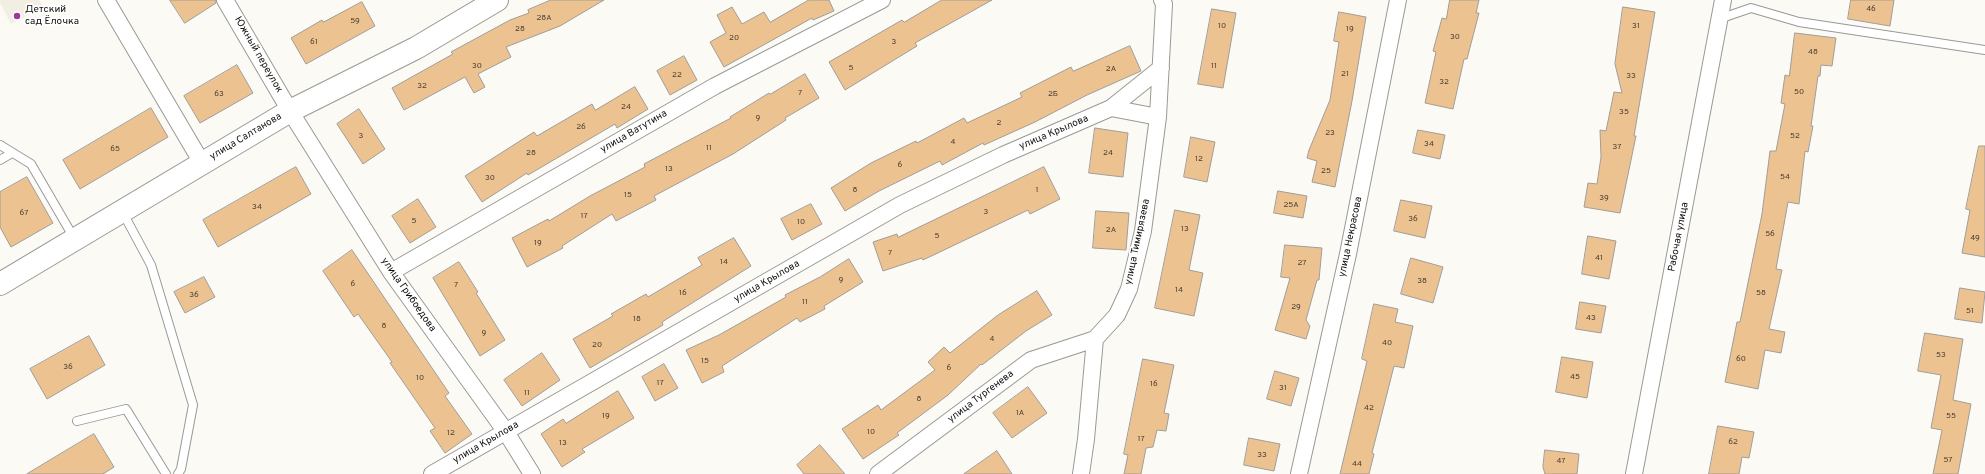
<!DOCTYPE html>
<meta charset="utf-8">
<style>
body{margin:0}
canvas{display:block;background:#fbfaf5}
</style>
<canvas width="1985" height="474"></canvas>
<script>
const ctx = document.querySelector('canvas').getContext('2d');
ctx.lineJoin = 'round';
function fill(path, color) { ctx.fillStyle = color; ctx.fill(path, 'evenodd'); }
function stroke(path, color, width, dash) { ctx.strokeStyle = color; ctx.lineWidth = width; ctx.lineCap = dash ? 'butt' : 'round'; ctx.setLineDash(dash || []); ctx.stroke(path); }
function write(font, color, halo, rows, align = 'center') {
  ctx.font = font + ' Overpass,sans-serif'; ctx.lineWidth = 3.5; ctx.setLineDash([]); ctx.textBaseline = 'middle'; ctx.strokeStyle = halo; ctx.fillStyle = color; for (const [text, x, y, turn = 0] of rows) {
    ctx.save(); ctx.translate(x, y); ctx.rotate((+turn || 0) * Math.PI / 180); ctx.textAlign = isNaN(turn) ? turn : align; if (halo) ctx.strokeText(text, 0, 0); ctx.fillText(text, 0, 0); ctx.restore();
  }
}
const built = new Path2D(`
 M0,0H39L43,7L11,24L0,3Z`);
const building = new Path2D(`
 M170,0H216V3L185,23Z
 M551,0H604L560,26L506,47L511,57L478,74L485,87L474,93L465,77L404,110L392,88L453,54L451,52L510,20L529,13L528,10Z
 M809,0H829L834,11L813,20L812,18L724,67L710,42L726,33L717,15L732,7L742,24L764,12L770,22Z
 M942,0H992L915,43L917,46L845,90L829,62L902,20L904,22Z
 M1450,0H1479L1476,13H1479L1467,59H1464L1453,109L1425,103L1436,52L1433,51L1442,18L1446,19Z
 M1851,0H1894L1890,26L1848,19Z
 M362,2L375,26L306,64L291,38L322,20L323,22Z
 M1623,7L1655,12L1634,136H1636L1620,213L1584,207L1588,183L1597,184L1601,157L1600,130L1606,131L1614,92L1622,93L1615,64Z
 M1212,9L1236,13L1223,88L1198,84Z
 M1339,12L1366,17L1352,101L1335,187L1312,182L1317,161L1307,158L1309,150L1330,100L1339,42L1334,41Z
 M1795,33L1836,38L1832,66L1821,65L1820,76H1818L1811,126H1813L1808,152L1805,151L1799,204L1788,202L1776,269L1782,270L1769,329L1785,332L1781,353L1765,350L1758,389L1725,382L1737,322H1740L1762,214L1770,151H1776L1785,104L1781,103L1785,75L1789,76Z
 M1130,46L1141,71L1087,95L1035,122L984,145L983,143L942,165L940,161L879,191L845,211L831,188L871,163L916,141L917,143L964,118L967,123L1022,97L1020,93L1071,67L1073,71Z
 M684,56L697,80L670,95L657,71Z
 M237,65L253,93L200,123L184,96Z
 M805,74L819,98L785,118L786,120L733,154L654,196L656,200L616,221L612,214L562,246L563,248L527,267L512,238L548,219L549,221L590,196L645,167L644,164L731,118L730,117L769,93L770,94Z
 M635,87L648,109L617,128L615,124L528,175L527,173L482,202L465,176L534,132L537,136L592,104L595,110Z
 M151,108L168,137L80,189L63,160Z
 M359,109L385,149L363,164L337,124Z
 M1095,128L1128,133L1123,177L1089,173Z
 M1418,130L1445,135L1440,159L1413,153Z
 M1191,137L1215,142L1207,182L1184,177Z
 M1979,146H1985V257L1962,253L1970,210L1966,209Z
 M296,167L311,194L218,247L203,220Z
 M1044,167L1060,199L1030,214L1028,210L923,260L922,258L883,271L873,242L897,234L898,237Z
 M27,177L53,223L11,247L0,227V192Z
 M1278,191L1307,196L1303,218L1274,213Z
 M418,199L436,227L410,243L392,216Z
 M1401,200L1432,206L1425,238L1394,231Z
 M811,204L822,224L792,240L781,219Z
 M1175,210L1200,215L1189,270L1203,273L1194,316L1155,308Z
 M1096,211L1129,213L1126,250L1093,248Z
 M1588,236L1616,241L1609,279L1582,274Z
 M734,238L751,266L662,322L663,325L590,368L573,339L613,316L611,314L646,294L648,297L702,265L698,258Z
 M1285,245L1322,248L1319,280H1317L1306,320L1310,326L1306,339L1275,330L1290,278L1281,277Z
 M352,250L449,393L445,396L472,434L445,453L430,431L435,428L390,363L392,362L358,314L354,317L323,271Z
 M1411,258L1443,267L1433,303L1401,294Z
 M849,259L863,282L824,306L825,309L800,322L797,318L722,366L724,372L702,383L686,350L719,335L786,297L785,295L820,277Z
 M459,262L478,292L476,293L505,340L480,356L433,278Z
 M204,277L215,297L185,313L174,292Z
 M1960,288L1985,292L1982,323L1955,319Z
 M1037,291L1052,315L1026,331L982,365L981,364L948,395L897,433L899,435L863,459L842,429L878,405L881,410L935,370L928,362L944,347L950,353L998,315Z
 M1580,302L1606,306L1601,333L1576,329Z
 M1374,304L1398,309L1395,322L1413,326L1404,368L1394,366L1372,453L1374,454L1369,474H1340L1367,361L1362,359Z
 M1925,333L1963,339L1953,400L1971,404L1958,474H1933L1942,430L1931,428L1941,375L1918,371Z
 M89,336L105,365L47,399L30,369Z
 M542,353L560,380L522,406L504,380Z
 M1562,357L1593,362L1587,398L1556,392Z
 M1143,359L1174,365L1164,413L1169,414L1166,431L1157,430L1153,447L1146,448L1141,474H1124L1128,455L1124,454Z
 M664,364L678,388L655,401L642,377Z
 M1275,371L1299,378L1291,406L1267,399Z
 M1028,387L1047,413L1012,438L993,413Z
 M618,391L634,418L582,449L585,452L562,467L541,434L563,419L566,423Z
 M1718,426L1754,432L1749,458L1742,457L1739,474H1709Z
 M94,434L114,467L103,474H27Z
 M1249,438L1280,444L1274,471L1244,465Z
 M820,445L845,474H804L797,465Z
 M1545,450L1579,454L1577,474H1545L1543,467Z
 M997,451L1012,474H964Z`);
const service = new Path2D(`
 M1719,19L1751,8L1799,22L1985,50
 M0,145L31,164L74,238
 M0,160L12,153
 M123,213L151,265L193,405L181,469L178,474
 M77,421L126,409L166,474`);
const minor = new Path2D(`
 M106,0L202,163
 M225,0L290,111L391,272L506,432L532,474
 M1111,108L1158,117
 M391,272L715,86L882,0
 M432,474L900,205L1003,155L1111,108L1161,68
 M878,474L1031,360L1095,339
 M1081,474L1086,439L1095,339L1117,315L1129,289L1143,231L1158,117L1164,4L1162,0
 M1299,474L1348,254L1398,0
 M1634,474L1723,0`);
const secondary = new Path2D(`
 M0,284L290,111L416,48L497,0`);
const markers = [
 [17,16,4,"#9c379d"]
];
const numberNames = [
 ["46",1871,9],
 ["28А",544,18],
 ["59",355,21],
 ["10",1222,26],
 ["31",1636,26],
 ["28",520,29],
 ["19",1350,29],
 ["30",1455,37],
 ["20",734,38],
 ["61",314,42],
 ["3",894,42],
 ["48",1813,52],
 ["30",477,66],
 ["11",1214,66],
 ["5",851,68],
 ["2А",1111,69],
 ["21",1345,74],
 ["22",677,75],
 ["33",1631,76],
 ["32",1444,82],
 ["32",422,86],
 ["50",1799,92],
 ["7",800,93],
 ["63",219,94],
 ["2Б",1053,94],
 ["24",626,107],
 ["35",1624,112],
 ["9",758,118],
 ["2",999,123],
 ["26",581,127],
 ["23",1330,133],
 ["3",361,136],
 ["52",1795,136],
 ["4",953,142],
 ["34",1429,144],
 ["37",1617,147],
 ["11",709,148],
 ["65",115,149],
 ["28",531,153],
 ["24",1108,153],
 ["12",1199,159],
 ["6",900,165],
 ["13",669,169],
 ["25",1326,171],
 ["54",1785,177],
 ["30",490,178],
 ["8",855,190],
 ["1",1037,190],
 ["15",628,195],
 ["39",1604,198],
 ["25А",1291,205],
 ["34",257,207],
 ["3",986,212],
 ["67",24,213],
 ["17",584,216],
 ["36",1413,219],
 ["5",414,221],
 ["10",801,222],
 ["13",1185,229],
 ["2А",1111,230],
 ["56",1770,234],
 ["5",937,236],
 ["49",1975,238],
 ["19",538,243],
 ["7",890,253],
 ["41",1599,258],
 ["14",724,262],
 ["27",1302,263],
 ["9",841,280],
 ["38",1422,281],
 ["6",353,284],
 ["7",456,285],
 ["14",1179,290],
 ["16",683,293],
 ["58",1761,293],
 ["36",194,295],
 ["11",805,302],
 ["29",1296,307],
 ["51",1970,311],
 ["43",1591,318],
 ["18",637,319],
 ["8",384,326],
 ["9",484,333],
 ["4",992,339],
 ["40",1387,343],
 ["20",597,345],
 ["53",1941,355],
 ["60",1741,359],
 ["15",705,361],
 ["36",68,367],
 ["6",949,368],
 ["45",1575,377],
 ["10",420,378],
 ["17",660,383],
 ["16",1154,384],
 ["31",1283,388],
 ["11",527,393],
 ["8",919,399],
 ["42",1369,408],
 ["1А",1020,413],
 ["19",606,416],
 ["55",1951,416],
 ["10",871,432],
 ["12",451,433],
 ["17",1141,439],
 ["62",1733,442],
 ["13",563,443],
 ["33",1262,455],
 ["57",1948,460],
 ["47",1561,461],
 ["44",1357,464]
];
const poiNames = [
 ["Детский",25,10],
 ["сад Ёлочка",25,22]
];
const streetNames = [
 ["Южный переулок",258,55,60],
 ["улица Ватутина",634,132,-30],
 ["улица Крылова",1054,133,-23],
 ["улица Салтанова",246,137,-31],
 ["улица Некрасова",1351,237,-78],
 ["Рабочая улица",1679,237,-79],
 ["улица Тимирязева",1138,242,-78],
 ["улица Крылова",767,282,-30],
 ["улица Грибоедова",408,295,55],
 ["улица Тургенева",981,397,-37],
 ["улица Крылова",486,443,-30]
];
fill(built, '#f2efe2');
fill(building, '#edc291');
stroke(building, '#a09d99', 1);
stroke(service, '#9a9994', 10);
stroke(minor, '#9a9994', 18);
stroke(secondary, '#9a9994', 24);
stroke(service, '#fff', 8);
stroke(minor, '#fff', 16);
stroke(secondary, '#fff', 22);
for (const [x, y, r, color] of markers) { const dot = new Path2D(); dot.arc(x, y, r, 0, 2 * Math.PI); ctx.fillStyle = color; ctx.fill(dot); stroke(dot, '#fff', 1.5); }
write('8px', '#493d30', null, numberNames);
write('10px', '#12110f', '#fff', poiNames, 'left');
write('10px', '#12110f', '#fff', streetNames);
</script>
